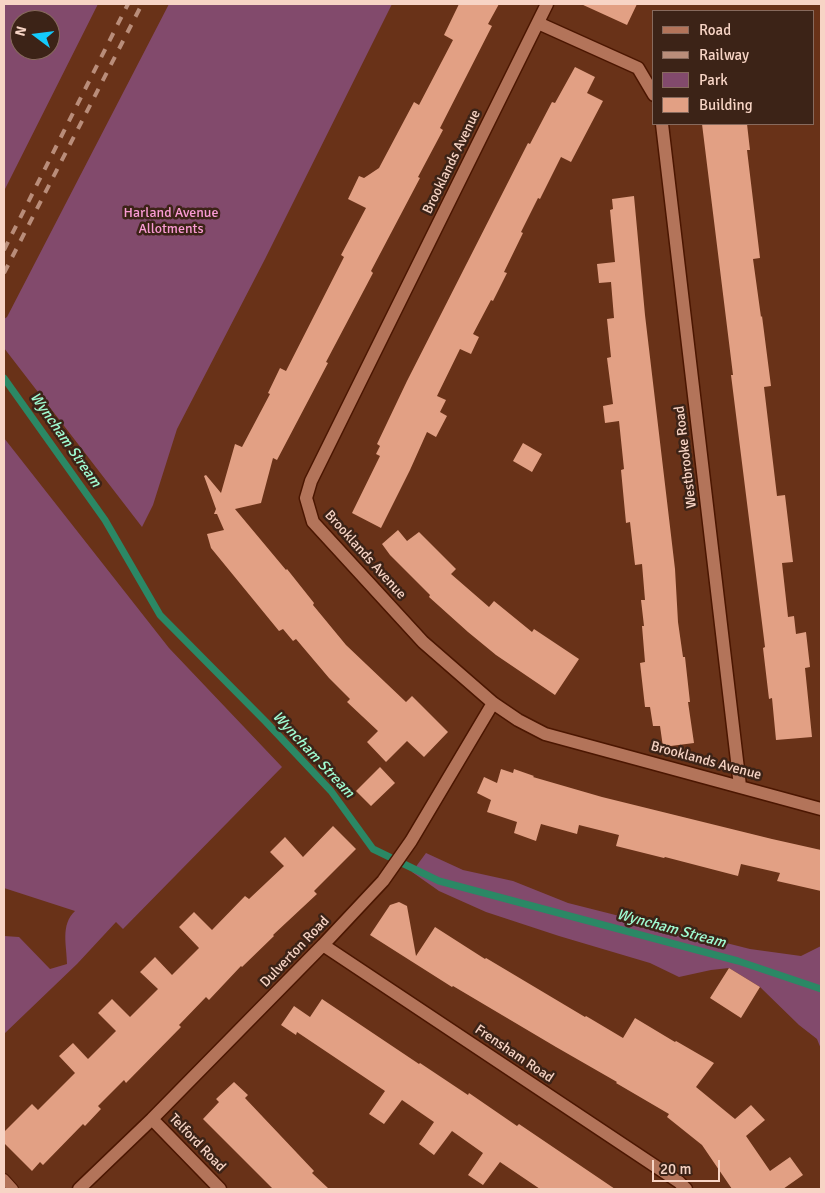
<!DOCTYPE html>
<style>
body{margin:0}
#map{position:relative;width:825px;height:1193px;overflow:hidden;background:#693218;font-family:Signika,sans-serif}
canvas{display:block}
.frame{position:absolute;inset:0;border:5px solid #f7d4c5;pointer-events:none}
.legend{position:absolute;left:652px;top:10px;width:162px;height:115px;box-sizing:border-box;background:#3c2317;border:1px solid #876a5d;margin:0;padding:6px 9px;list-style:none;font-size:15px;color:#f7d4c5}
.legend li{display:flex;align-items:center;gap:10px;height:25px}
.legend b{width:25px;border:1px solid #876a5d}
.north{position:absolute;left:10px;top:10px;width:50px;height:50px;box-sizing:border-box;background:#3c2317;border:1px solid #876a5d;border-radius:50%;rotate:285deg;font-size:14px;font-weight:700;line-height:20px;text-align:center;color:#f7d4c5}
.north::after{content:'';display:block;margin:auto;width:18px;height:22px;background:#14cafb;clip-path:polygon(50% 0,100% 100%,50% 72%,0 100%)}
.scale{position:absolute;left:652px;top:1160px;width:68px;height:22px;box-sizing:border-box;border:2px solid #f7d4c5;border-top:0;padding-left:6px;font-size:15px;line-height:18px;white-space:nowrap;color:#f7d4c5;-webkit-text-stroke:4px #3c2317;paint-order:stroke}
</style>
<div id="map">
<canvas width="825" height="1193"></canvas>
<div class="frame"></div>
<ul class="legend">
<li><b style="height:6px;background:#b3745a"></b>Road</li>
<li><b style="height:6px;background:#b98d7a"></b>Railway</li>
<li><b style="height:14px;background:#824a6c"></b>Park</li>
<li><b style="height:14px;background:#e2a084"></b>Building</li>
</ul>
<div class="north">N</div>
<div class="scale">20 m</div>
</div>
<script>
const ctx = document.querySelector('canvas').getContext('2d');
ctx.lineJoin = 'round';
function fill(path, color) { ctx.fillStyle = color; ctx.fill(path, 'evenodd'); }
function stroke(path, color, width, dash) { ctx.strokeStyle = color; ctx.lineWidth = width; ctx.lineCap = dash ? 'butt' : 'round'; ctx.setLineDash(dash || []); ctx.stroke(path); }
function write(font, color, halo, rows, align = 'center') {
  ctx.font = font + ' Signika,sans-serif'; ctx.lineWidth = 5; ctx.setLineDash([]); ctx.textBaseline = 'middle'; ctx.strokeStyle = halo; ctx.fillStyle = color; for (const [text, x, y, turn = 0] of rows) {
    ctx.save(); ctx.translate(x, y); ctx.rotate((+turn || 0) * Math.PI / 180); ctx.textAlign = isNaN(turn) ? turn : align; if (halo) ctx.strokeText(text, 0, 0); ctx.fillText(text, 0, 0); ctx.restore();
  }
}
const green = new Path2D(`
 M4,4H98L4,191ZM20,20H50V50H20Z
 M169,4H392L265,259L177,429L153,505L142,527L4,348V319L7,317Z
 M4,438L169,648L282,767L123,929L116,922L77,964L4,1034V936L19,937L50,969L67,964C67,946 60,925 75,911L4,888Z
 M426,853L463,870L513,881L568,903L750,949L801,956L821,946V1049L817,1039L799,1025L760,987L729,968L711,970L679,977L650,963L559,936L486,912L439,891L412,872Z`);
const stream = new Path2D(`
 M4,378L105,520L160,615L266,722L331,791L373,849L439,881L738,961L821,989`);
const building = new Path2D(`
 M459,4H499L488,24L492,26L440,128L443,130L418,177L420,178L371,271L373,273L326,362L328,363L277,460L273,458L261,503L235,509L286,570L287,569L314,603L313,605L346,645L406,702L412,696L448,732L424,757L407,741L386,762L367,742L378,731L347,702L350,699L329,678L296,639L293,641L283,629L279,631L211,548L207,534L224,530L217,514H214L216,509L204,476L206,475L221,493L235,444L242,447L270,394L268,393L280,368L286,371L344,257L341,255L366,208L348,199L359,176L364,178L379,168L414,102L419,105L453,40L444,35Z
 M581,4H637L627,25Z
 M575,67L595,77L587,93L603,101L571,162L561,157L540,199L538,198L521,232L523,233L504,272L507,273L493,301L491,300L473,334L479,337L471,354L460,349L437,396L446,400L440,412L447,416L436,437L427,432L410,470L381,528L352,513L380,456L376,454L380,446L377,444L407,381L528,143L530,144L552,102L555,103Z
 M702,124H747L750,150H747L760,258L753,259L761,317L762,316L771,386L764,387L777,496L785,495L793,562L782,563L788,617L794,616L796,634L806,632L810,667L805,668L812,737L776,740L772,698L769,699L763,648L765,647L731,375H733Z
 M634,196L645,315L675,569L678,622L683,657H685L690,702H688L694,743L663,747L660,726H653L650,707H645L640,663L645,662L642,626H644L641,600H645L642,564L635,565L630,522L626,523L621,470L624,469L619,421L605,423L603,406L613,404L607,358L611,357L607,319L614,318L611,282L599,283L597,264L615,262L610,210L613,209L612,199Z
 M523,443L542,454L532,472L513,461Z
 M398,530L407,541L419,532L456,569L451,574L489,607L494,601L532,632L534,629L579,659L555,695L496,655L468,632L429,597L430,595L390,555L382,544Z
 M380,767L395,783L371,806L356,791Z
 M501,769L513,773L514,769L534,776L533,777L602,797L772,839L821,850V891L777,881L780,873L741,864L738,876L665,857L664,858L616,846L619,835L579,825L577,834L541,824L536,841L514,833L517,822L487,812L491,800L477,793L484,777L497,783Z
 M333,826L356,849L314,891L317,894L273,935L274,936L242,967L241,966L209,1000L206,997L179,1025L181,1027L126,1083L124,1080L98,1106L101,1109L85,1126L83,1124L43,1165L40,1162L32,1171L4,1143V1132L32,1104L38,1110L75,1073L59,1056L73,1043L88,1059L116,1031L98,1013L112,999L130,1017L158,989L140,972L155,957L172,975L199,948L179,927L194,912L212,930L245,896L249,899L284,866L270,852L285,837L303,857Z
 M399,902L407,906L416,956L435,927L485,959L486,958L585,1017L586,1016L623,1038L635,1018L675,1042L676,1041L714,1063L696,1087L735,1119L751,1105L765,1120L746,1136L770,1171L790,1157L803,1175L783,1189H732L702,1145L667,1117L669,1114L616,1083L617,1082L556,1047L453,986L452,987L370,935L390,905Z
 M729,968L760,987L741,1018L710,998Z
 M322,999L419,1064L420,1063L468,1095L469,1093L517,1126L519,1124L615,1189H540L500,1162L483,1185L468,1175L483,1153L452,1131L434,1155L419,1144L434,1122L402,1100L384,1124L369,1114L385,1091L297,1032L296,1035L281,1025L294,1006L310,1017Z
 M234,1082L248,1095L245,1098L314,1171L312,1173L329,1189H273L203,1119L219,1102L216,1099Z`);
const lane = new Path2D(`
 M4,1179L13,1189`);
const street = new Path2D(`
 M547,4L311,481L306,498L313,522L423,642L493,703L518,720L545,734L821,809
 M538,23L638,68L654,95
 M662,124L740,786
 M323,945L679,1182L686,1189
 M152,1119L220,1189
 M79,1189L152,1119L323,945L383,881L411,841L493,703`);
const rail = new Path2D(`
 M4,250L128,4
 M4,273L142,4`);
const streetNames = [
 ["Brooklands Avenue",452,162,-64],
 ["Westbrooke Road",686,457,-97],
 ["Brooklands Avenue",365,555,48],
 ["Brooklands Avenue",706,761,15],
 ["Dulverton Road",295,952,-46],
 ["Frensham Road",514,1054,34],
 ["Telford Road",197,1143,46]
];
const parkNames = [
 ["Harland Avenue",171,213],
 ["Allotments",171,229]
];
const waterNames = [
 ["Wyncham Stream",65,440,55],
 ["Wyncham Stream",313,755,47],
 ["Wyncham Stream",671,929,15]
];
fill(green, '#824a6c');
stroke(stream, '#2b8865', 7);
fill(building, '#e2a084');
stroke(lane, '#4b1600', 12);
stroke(street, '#4b1600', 15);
stroke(lane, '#b3745a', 10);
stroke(street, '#b3745a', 12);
stroke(rail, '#b98d7a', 4, [9, 9]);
write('14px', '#f7d4c5', '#3c2317', streetNames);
write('14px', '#fa9bd4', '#3c2317', parkNames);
write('italic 15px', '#9ffbd1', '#3c2317', waterNames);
</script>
